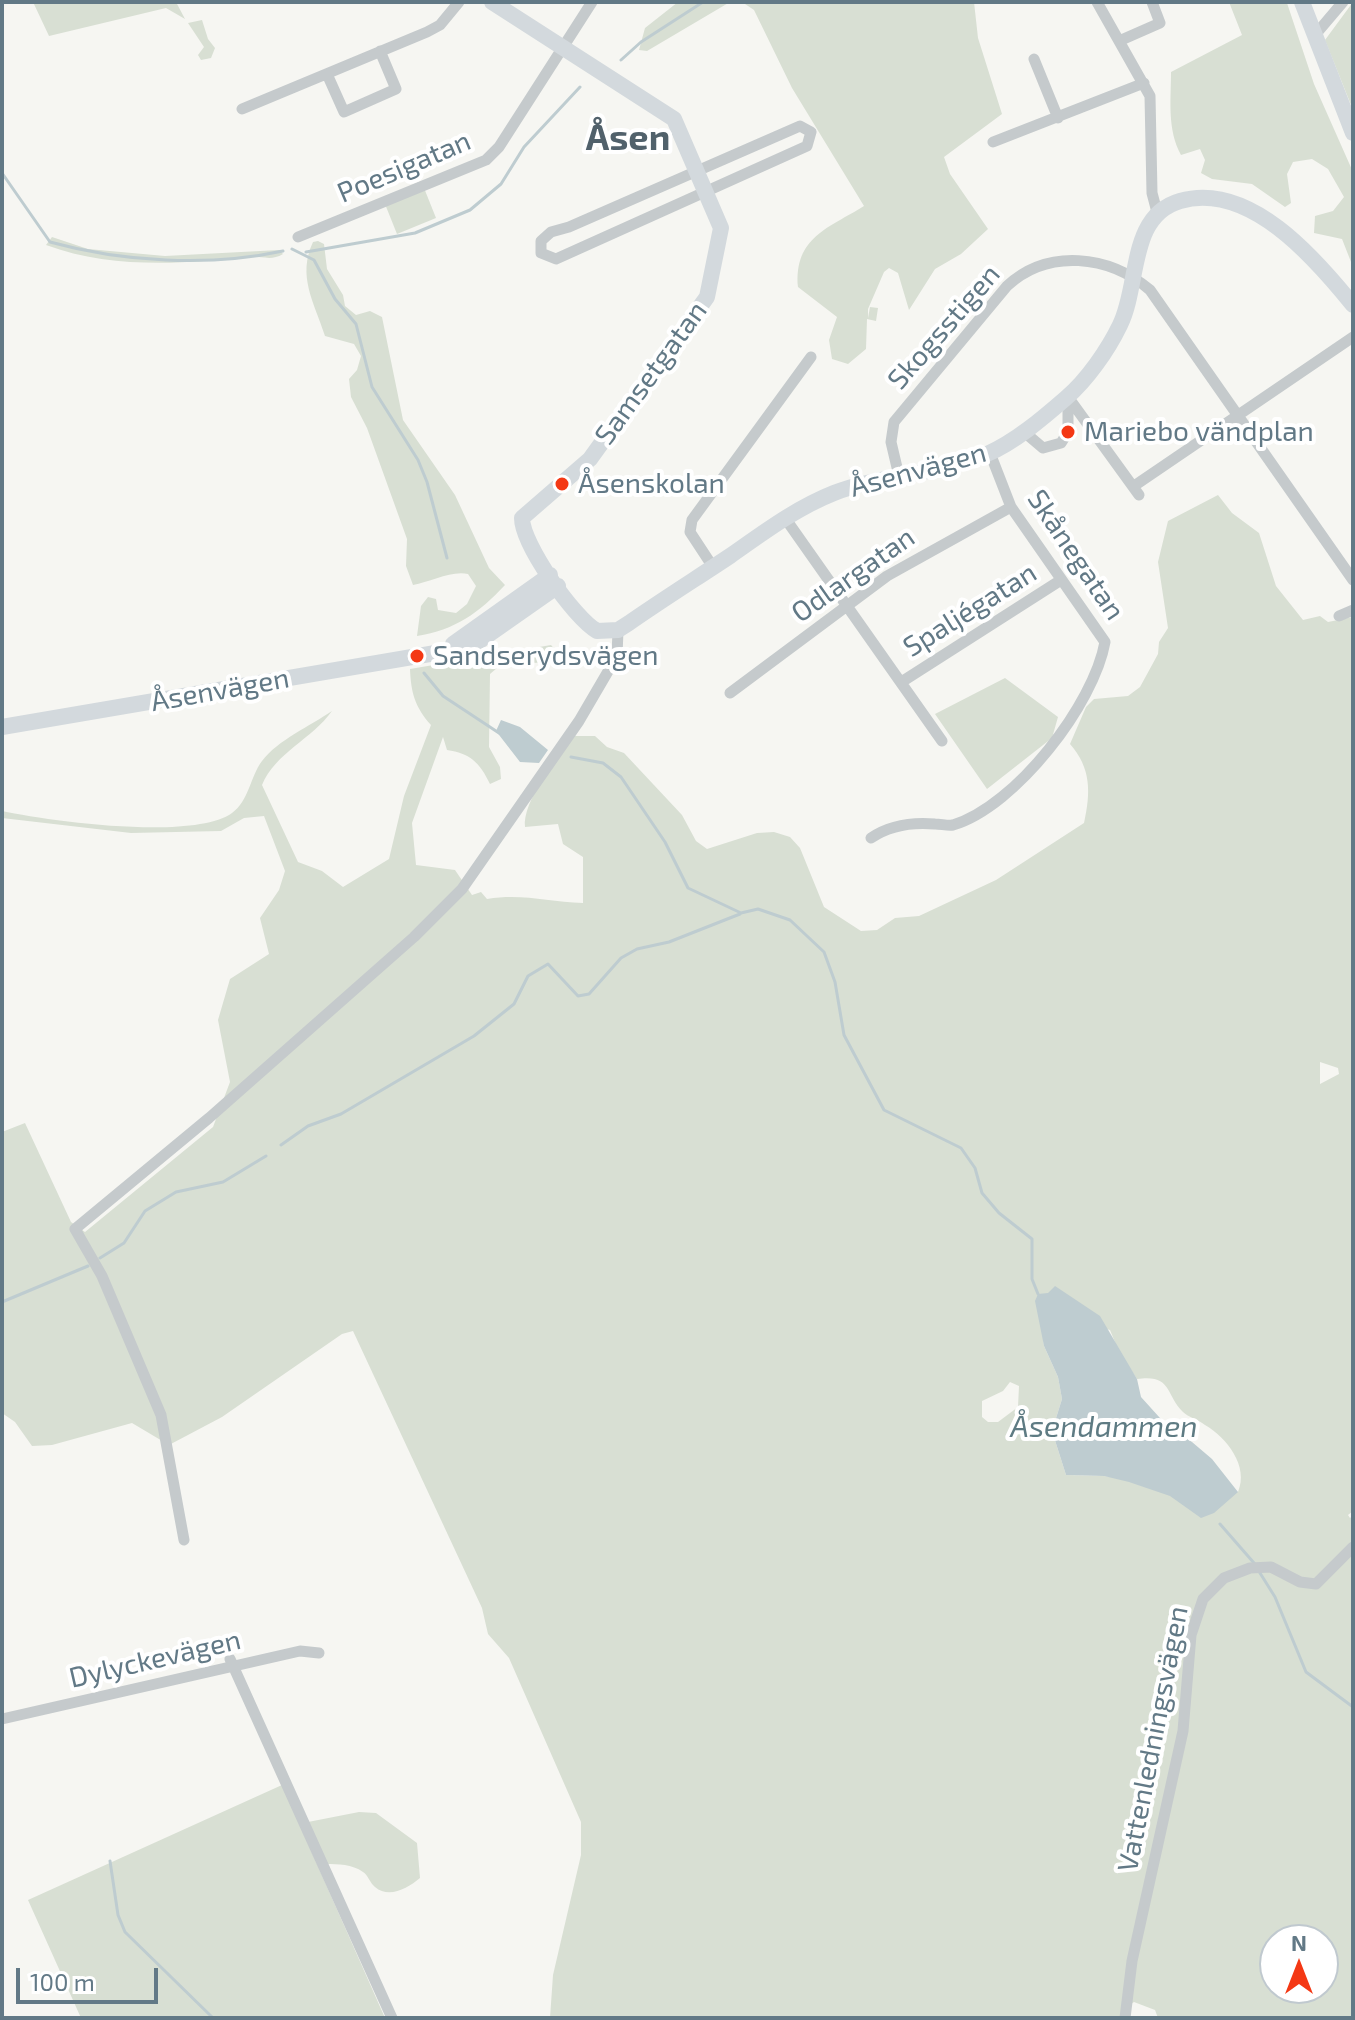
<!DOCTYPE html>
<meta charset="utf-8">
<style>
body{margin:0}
#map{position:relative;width:1355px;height:2020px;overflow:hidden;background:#f6f6f2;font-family:"Exo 2",sans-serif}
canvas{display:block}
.frame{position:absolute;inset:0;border:4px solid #627986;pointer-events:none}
.north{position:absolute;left:1259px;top:1924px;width:80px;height:80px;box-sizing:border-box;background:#fff;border:2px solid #c0c9cf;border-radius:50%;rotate:0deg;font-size:22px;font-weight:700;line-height:32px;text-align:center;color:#627986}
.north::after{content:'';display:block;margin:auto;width:28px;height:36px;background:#f43814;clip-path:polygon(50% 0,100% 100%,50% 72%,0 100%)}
.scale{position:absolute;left:16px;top:1968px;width:142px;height:36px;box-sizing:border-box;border:4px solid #627986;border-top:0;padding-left:10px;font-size:24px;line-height:28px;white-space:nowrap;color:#627986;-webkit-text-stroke:6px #fff;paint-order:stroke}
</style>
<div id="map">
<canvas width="1355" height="2020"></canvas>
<div class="frame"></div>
<div class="north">N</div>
<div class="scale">100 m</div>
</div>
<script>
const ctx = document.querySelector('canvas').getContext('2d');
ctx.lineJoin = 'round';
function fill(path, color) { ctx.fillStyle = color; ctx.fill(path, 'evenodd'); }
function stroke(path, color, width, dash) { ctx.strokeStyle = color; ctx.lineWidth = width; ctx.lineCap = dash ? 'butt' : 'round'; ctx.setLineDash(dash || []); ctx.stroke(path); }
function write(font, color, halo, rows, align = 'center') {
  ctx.font = font + ' "Exo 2",sans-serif'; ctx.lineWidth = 8; ctx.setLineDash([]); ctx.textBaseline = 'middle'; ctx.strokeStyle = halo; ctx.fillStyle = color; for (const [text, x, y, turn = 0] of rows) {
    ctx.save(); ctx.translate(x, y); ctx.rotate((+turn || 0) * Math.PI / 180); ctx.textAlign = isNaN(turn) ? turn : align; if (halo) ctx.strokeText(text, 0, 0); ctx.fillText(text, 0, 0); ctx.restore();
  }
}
const green = new Path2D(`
 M33,2H176L185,19L166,8L49,36Z
 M678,2H730L647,51L639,50L645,28Z
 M742,2H974L978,38L1002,114L944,157L950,174L988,229L961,254L935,269L909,310L898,273L889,268L884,272L868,309V318L870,307L878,308L876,321L867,319L866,349L848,364L832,359L829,340L837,317L798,287C794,237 829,228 864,206L792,88L754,10Z
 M1229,2L1287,3L1314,84L1353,172V267L1342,239L1314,233L1315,216L1333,211L1344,197L1328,169L1312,159L1293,162L1287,174L1291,203L1285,207L1252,184L1212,179L1201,173L1205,160L1200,149L1181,155C1167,129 1171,101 1171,72L1242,35Z
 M1353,2V110L1325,40Z
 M202,20L208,39L215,48L211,58L201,60L198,55L204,47L188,23Z
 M424,188L436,218L397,234L385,204Z
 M52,237L88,249L165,256L279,250L283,254C270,262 261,255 247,257C183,264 110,269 46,245Z
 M318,241L324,244L327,269L343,295L345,306L356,315L370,311L382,317L403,420L455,495L489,568L505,585C479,613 455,630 417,636L421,606L428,597L436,599L438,610L456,613L467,604L476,586L468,574C452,570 430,582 413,585L406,566L407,539L367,428L351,397L349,379L357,370L361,356L354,344L325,336C314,302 297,276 313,242Z
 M1218,495L1232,513L1259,533L1276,586L1303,620L1320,616L1328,622L1353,617V1511L1348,1515L1350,1518L1353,1515V2018H1158L1155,2010L1134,2002L1124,2009L1123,2018H550L553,1975L581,1855V1822L509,1658L488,1634L482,1608L353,1331L342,1334L222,1417L169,1445L132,1423L52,1445L32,1446L15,1422L2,1413V1132L25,1123L71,1222L85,1232L213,1127L230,1082L218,1020L230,979L269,954L260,918L279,890L285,871L264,816L244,818L221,831L131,833L2,818V811C49,821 193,841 232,813C249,801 250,777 262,761C278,740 310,726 332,711C312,739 275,753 262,785L298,862L322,871L343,887L389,859L404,796L431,725C415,707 411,693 410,669L551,645L557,652L544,663L504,662L490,674L489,747L500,767L501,779L490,784C480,763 470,753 447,750L443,737L412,823L416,865L455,870L472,895L481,892L487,899C522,893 548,902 583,903V857L563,844L558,824L525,827C522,803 557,755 574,736H595L607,747L624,753L682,815L696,841L707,849L757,833L774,832L790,837L800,848L824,907L861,931L877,930L895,918L919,916L996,880L1084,823C1091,792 1091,768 1070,744L1086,707L1094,699L1128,696L1140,687L1158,654L1159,642L1168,628L1158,562L1168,521ZM1320,1062L1338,1068L1339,1074L1320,1084ZM1040,1309L1110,1330L1119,1352L1137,1379C1172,1374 1165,1394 1183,1412C1188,1417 1199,1420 1205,1425C1227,1438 1249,1466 1238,1492L1104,1476L1066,1475L1052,1431L1062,1399L1058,1377L1044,1346ZM1010,1382L1019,1386L1018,1407L998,1422H988L982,1417V1401L1003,1391ZM1275,1940H1323V1988H1275Z
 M1005,678L1058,717L1052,738L987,789L935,714Z
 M282,1785L385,2018H81L28,1900Z
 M359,1812L376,1813L417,1843L420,1878C408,1888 389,1899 375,1887C370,1883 368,1875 363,1872C352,1864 338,1864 326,1864L308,1822Z`);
const water = new Path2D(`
 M501,720L520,727L548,750L539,763L520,762L496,731Z
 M1055,1286L1100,1316L1137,1379L1141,1397L1169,1428L1192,1442L1212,1459L1238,1492L1214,1513L1201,1518L1170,1496L1129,1482L1104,1476L1066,1475L1052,1431L1062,1399L1058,1377L1044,1346L1035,1301L1038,1294L1048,1293Z`);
const stream = new Path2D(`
 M621,60L641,42L703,2
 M2,173L50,242C122,262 209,267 283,251
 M292,249L314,260L335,299L356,324L372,387L418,460L427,482L447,558
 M306,252L415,233L470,210L501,184L524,147L580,87
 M424,673L443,696L499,733
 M571,757L603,763L621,777L665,842L688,888L741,913L758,909L790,920L824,952L835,982L844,1035L884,1110L961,1148L975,1168L982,1193L999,1213L1032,1239V1279L1038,1294
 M281,1145L308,1126L341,1114L474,1036L514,1004L528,976L548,964L578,996L589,994L621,958L637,949L669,942L740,914
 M100,1258L124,1243L145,1211L176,1192L223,1182L266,1156
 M2,1302L88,1266
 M1220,1524L1254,1563
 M1260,1573L1275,1597L1306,1672L1353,1707
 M110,1861L118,1915L125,1932L213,2018`);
const street = new Path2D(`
 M1097,2L1150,96L1152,193L1157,212
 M1315,35L1343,2
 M1119,41L1160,23L1152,2
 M1034,59L1058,118
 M327,74L344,112L396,89L380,51
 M242,109L427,32L440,25L459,2
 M800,126L811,132L807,146L556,259L541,253V241L551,232L569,227Z
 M993,142L1144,83
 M298,237L486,160L499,147L592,2
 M1068,397L1139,495
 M1023,431L1043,448L1061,443L1068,432V398
 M899,476L891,442L894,422L1007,286C1048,248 1109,255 1150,290L1353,580
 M1134,486L1353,337
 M785,518L942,741
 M713,567L690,532L692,520L811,357
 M1339,616L1353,610
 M903,681L1061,580
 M730,693L887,576L1011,507
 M871,838C890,825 912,822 935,824C941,824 948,826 953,825C1016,806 1094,704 1105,642L1011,507L990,453
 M184,1540L161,1415L102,1276L75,1229L209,1118L414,937L462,889L579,721L617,656L618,630
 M230,1659L392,2018
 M2,1719L300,1651L319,1653
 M1125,2018L1132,1961L1183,1731L1191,1635L1203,1599L1224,1578L1250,1568L1271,1567L1300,1582L1316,1584L1353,1547`);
const secondary = new Path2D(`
 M492,2L674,119L721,228L707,297L590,459L522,518C522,544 574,618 597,631L618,630L629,623C662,600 697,578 730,556C763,533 796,508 834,493C883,474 938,475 987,454C1015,442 1043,418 1066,398C1087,380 1108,350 1120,325C1140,285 1128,216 1180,201C1249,181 1315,258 1353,305
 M1302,2L1353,133
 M453,644L550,575
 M2,727L459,649L481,640L558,586`);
const markers = [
 [1068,432,8,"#f43814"],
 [562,484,8,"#f43814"],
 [417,656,8,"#f43814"]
];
const streetNames = [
 ["Poesigatan",404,167,-23],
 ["Skogsstigen",944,327,-49],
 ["Samsetgatan",651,373,-54],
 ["Åsenvägen",918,470,-15],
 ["Skånegatan",1076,555,56],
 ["Odlargatan",853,575,-35],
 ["Spaljégatan",970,610,-32],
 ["Åsenvägen",220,690,-10],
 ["Dylyckevägen",155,1659,-13],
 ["Vattenledningsvägen",1153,1739,-79]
];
const poiNames = [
 ["Mariebo vändplan",1084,432],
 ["Åsenskolan",578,484],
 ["Sandserydsvägen",433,656]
];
const waterNames = [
 ["Åsendammen",1104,1427]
];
const districtNames = [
 ["Åsen",628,138]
];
fill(green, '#d8dfd3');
fill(water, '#beccd0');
stroke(stream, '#beccd0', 3);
stroke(street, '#c5cacc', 11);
stroke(secondary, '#d3d9dd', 16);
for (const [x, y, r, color] of markers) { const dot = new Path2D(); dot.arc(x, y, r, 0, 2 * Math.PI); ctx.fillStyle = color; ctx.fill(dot); stroke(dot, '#fff', 3); }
write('28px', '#627986', '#fff', streetNames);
write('28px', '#627986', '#fff', poiNames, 'left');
write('italic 30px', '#5e7b83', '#fff', waterNames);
write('bold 36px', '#51616b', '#fff', districtNames);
</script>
